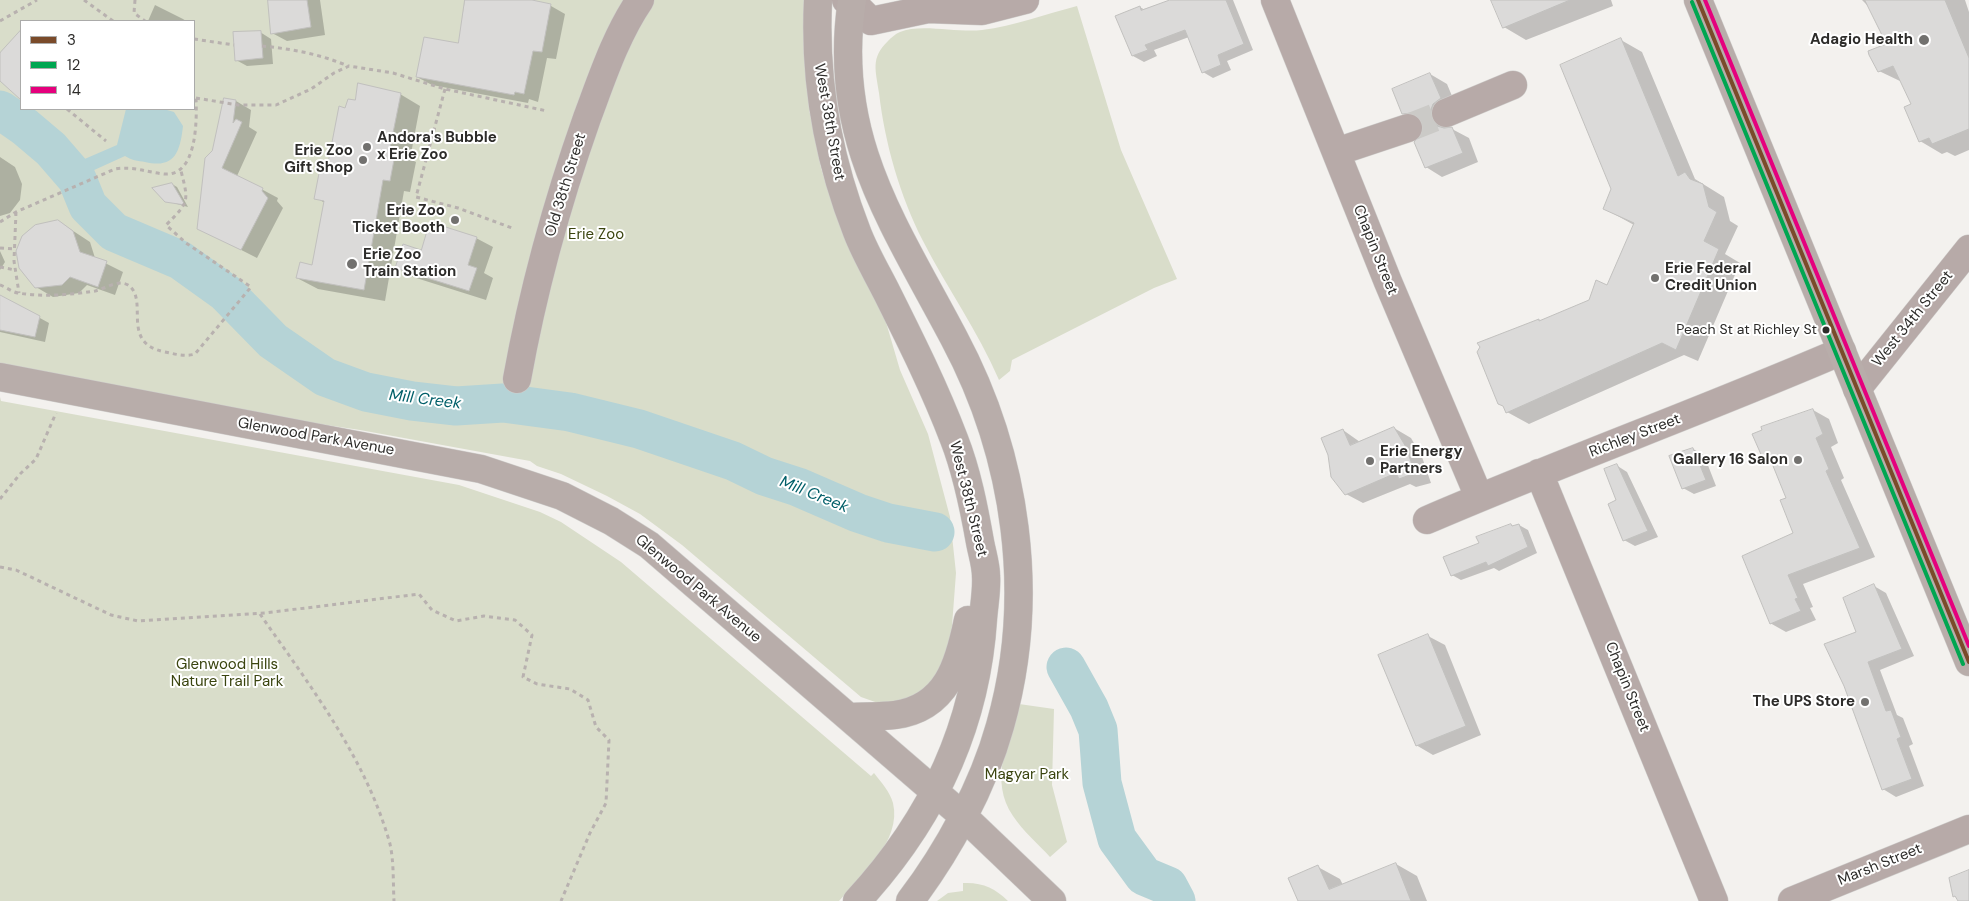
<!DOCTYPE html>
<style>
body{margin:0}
#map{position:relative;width:1969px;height:901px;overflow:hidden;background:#f3f1ee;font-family:"DM Sans",sans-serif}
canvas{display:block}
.legend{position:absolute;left:20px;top:20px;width:175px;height:90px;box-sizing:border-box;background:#fff;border:1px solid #ababaa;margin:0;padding:6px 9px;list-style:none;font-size:15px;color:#2d2c2a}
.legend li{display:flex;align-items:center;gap:10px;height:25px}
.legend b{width:25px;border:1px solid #ababaa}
</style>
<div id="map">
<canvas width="1969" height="901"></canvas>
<ul class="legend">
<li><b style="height:6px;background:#7a4b2a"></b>3</li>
<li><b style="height:6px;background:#00a651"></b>12</li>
<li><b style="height:6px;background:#e5007d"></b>14</li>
</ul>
</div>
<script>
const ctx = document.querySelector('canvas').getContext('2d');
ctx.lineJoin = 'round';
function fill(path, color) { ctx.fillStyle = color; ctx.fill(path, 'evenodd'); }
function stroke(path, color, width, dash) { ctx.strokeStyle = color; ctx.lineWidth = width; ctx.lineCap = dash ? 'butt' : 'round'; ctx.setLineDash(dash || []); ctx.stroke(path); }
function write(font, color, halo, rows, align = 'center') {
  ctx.font = font + ' "DM Sans",sans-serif'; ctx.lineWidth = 4; ctx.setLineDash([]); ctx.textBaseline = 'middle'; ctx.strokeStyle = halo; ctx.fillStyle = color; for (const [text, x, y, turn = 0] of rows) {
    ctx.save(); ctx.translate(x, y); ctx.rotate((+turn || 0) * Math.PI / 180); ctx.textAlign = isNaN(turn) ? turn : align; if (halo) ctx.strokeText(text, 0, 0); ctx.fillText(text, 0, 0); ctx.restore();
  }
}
const green = new Path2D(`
 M0,0H807L806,57L809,109L821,168L831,200L883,312L900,370L928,434L950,517L956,573L951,639L943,673L911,701L878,703L861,697L682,545L640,514L607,496L561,474L537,466L530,461L360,430L279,418L0,366ZM21,21H194V109H21Z
 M1077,6L1121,150L1177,279L1154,288L1012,360L1010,371L999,380C978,331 947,288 923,241C900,196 885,144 879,93C876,71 870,58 888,41C891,38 895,34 900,32C920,23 958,33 982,30C1014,26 1046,14 1077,6Z
 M0,397L1,401L459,485L540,512L561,522L621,562L871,776L874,773C881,782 890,792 893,803C902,841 861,876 839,901H0Z
 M1019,704L1054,709L1052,785L1067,842L1050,857C1038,844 1023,831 1013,816C989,781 1008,740 1019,704Z
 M963,883C982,882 995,888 1008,901H937L948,893L963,891Z`);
const water = new Path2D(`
 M126,109L167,110L174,112L183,126C180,152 175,169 145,162C138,161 131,160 125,156L92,171L80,161L117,145Z`);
const shadow = new Path2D(`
 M269,0H320L325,35L287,41L272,33Z
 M465,0H530L551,6L565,14L556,59L547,58L538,102L529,99L528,103L432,85L417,77L459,44Z
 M1173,0H1233L1253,50L1227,61L1231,70L1213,78L1203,72L1189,37L1154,50L1157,56L1144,62L1133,56L1117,16L1140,7L1145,10Z
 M1493,0H1611L1613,6L1526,40L1504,27Z
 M1862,0H1965L1969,12V150L1955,156L1947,152L1942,154L1920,141L1913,104L1902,82L1879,71L1887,44L1870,8Z
 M155,5L183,19L186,21H148Z
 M260,32L271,39L273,64L247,66L236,60Z
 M18,36L21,38V99L0,79V52L2,53Z
 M1621,40L1642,52L1695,179L1724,197L1730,221L1738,226L1725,254L1740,263L1698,361L1684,355L1529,424L1507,412L1541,322L1590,301L1607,287L1634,225L1605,209L1612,189Z
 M1430,74L1447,84L1457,108L1447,121L1448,129H1452L1469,138L1478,162L1442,177L1426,167L1424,122H1420L1403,113Z
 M400,94L420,106L410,159L416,162L410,192L404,191L385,301L318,289L297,278L313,267L325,203L316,198L346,109L356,102Z
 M236,101L251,110L249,127L257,132L237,176L278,198L277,201L283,208L257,258L198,228L213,152Z
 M0,157L15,167L22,184L20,200L10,213L0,216Z
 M172,184L177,187L188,207L166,201Z
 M58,221L90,242L95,258L123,272L115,295L87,285L79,293L53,297L36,287Z
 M476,238L493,247L484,273L493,278L486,300L413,277L397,267L422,251Z
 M0,251L5,262L0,270Z
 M0,296L49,323L45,342L0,332Z
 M1813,410L1829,419L1838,443L1831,447L1844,478L1841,480L1875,557L1803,584L1813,607L1810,608L1816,620L1786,632L1770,623L1795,533L1788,498L1773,464L1764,458Z
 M1394,428L1411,438L1422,457L1431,483L1416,487L1410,484L1363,503L1346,494L1343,430L1360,442Z
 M1693,449L1704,455L1716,486L1694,494L1683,488Z
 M1616,465L1627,472L1658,537L1635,546L1624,540L1618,501Z
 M1511,525L1514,527L1519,525L1528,530L1537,553L1499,571L1494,568L1461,580L1452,575L1481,544Z
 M1874,586L1886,593L1914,656L1880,670L1897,715L1903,718L1913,744L1909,746L1924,786L1896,797L1883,789L1857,633Z
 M1428,636L1445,645L1481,735L1433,755L1416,745Z
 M1396,864L1417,876L1427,901H1299L1318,867L1340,879L1343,885Z`);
const river = new Path2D(`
 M0,110L25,127L51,149L77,179L88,206L114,232L180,260L226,293L273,341L325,377L366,392L412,401L456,406L503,403L570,412L639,429L733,461L764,476L798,487L858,513L888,523L935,532
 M1066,667L1089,708L1098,730L1102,783L1117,839L1144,876L1168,886L1176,901`);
const building = new Path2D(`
 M268,0H307L311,27L271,34Z
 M465,0H532L551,4L542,52L533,51L524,94L515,92L514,95L416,77L424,37L458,43Z
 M1170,0H1226L1244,44L1218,55L1221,65L1202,73L1185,30L1145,45L1148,50L1132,56L1115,16L1140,6L1141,10Z
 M1491,0H1570L1503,28Z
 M1865,0H1945L1969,58V129L1932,144L1929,138L1919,142L1904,107L1911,104L1893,66L1878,72L1869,55L1868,51L1886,44Z
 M21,30V100L0,81V53Z
 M261,31L263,58L235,61L233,32Z
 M1621,38L1678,176L1685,172L1690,179L1703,184L1709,207L1717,212L1704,241L1719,249L1676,350L1662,343L1506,413L1503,406L1498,404L1477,352L1480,347L1477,343L1539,319V321L1589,300L1596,280L1607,285L1634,223L1603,209L1611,189L1560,65Z
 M1430,73L1441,98L1433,104L1430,112L1431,119L1437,126L1444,128L1452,127L1463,153L1425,168L1414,142L1423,132V123L1419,117L1412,113L1402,114L1392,89Z
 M358,83L401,93L390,148L396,149L390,181L383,180L364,290L296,278L300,262L312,265L324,201L314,199L321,163H328L339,106L345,108L348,99L355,100Z
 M224,98L236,100L233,123L236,119L242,122L222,168L263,188L262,191L268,198L241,250L197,229L205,158L212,151Z
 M172,183L185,205L165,202L152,188Z
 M58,220L73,231L80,252L107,261L98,287L70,277L62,285L35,288L19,268L16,251L22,236L35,225Z
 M430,222L477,237L468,265L477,268L469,291L395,268L403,244L421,250Z
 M0,295L40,316L35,337L0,330Z
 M1813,409L1823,434L1816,438L1829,469L1826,471L1860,548L1788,575L1798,598L1795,599L1801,611L1770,624L1742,556L1793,533L1780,500L1786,498L1769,456L1763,459L1752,434L1762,430L1761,427Z
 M1394,427L1406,447L1415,473L1399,479L1396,473L1345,495L1331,477L1328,455L1321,438L1343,429L1350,445Z
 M1693,448L1706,480L1682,489L1669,456Z
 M1617,464L1648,531L1623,541L1608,504L1616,500L1604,469Z
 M1511,524L1512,526L1519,524L1528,547L1488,566L1486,562L1451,576L1443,557L1479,543L1476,537Z
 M1874,584L1902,649L1868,662L1886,711L1891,710L1901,737L1897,739L1912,779L1882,790L1844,686L1824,644L1856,632L1843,598Z
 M1428,634L1466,726L1416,746L1378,655Z
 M1396,863L1411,901H1298L1288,878L1318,865L1329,889Z
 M1969,870V901H1958L1955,896L1953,897L1949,878Z`);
const minorTunnel = new Path2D(`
 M1408,128L1446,113`);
const path = new Path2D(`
 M84,0L113,21
 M135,0L134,13L145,21
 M0,21L37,0
 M194,39L234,45
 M262,46C292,49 320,54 348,66
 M445,89L416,197L458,208L512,228
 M196,98L238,105H276L311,89L334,73L349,66L393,73L445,89L547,111
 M67,109L106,141
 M16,212L14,261L19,293
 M0,222L16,212L115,169C132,166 147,172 164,174C197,177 197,121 196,98H194
 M0,248L15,249
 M0,267L15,270
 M0,285C6,287 12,292 18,293C42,297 70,295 95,291C105,289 118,279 128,285C150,300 119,343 165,352C175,354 185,357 195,354L251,287L186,243L166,225C189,202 189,202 181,171
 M0,499L20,474L36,459L56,413
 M0,567L16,570L111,615L138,621L265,613L419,594L432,610L456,621L484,616L515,620L532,635L523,677L537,684L570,689L588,700L596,727L609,740L606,803L590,833L561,901
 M260,614C310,686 366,758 390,844C394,862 393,883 394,901
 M1010,772L1035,773`);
const minor = new Path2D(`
 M846,0L852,2L871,21L928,9L982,11L1025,0
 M1275,0L1388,282L1479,497
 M1446,113L1513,85
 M1336,152L1408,128
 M517,379C533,290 557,203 587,118C602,78 616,35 640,0
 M1857,389L1969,249
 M1539,473L1714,901
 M1427,520C1564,461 1705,410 1842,351
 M1792,901L1969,829`);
const major = new Path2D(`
 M818,0C814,80 828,158 857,232C865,253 877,273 887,293C911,341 935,389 954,439C967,472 974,508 980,542C982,553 986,565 986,576C987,590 984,605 983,619C976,728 931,821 857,901
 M852,0C831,137 894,224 954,338C1017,456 1037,597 1000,726C983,787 948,851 910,901
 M1698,0L1969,662
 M0,377L481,469L562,496L611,521L649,545L963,816L1052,901
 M849,717C864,716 880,717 895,715C947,708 959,664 968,620`);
const bus1 = new Path2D(`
 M1698,0L1969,662`);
const bus2 = new Path2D(`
 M1692,2L1963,664`);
const bus3 = new Path2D(`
 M1705,0L1969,646`);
const markers = [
 [1924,40,6,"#72716f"],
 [367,147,5,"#72716f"],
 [363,160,5,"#72716f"],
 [455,220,5,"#72716f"],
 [352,264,6,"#72716f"],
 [1655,278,5,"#72716f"],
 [1826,330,4.5,"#2d2c2a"],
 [1798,460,5,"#72716f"],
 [1370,461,5,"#72716f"],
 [1865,702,5,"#72716f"]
];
const busNames = [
 ["Peach St at Richley St",1817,330]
];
const poiNames = [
 ["Adagio Health",1913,40],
 ["Andora's Bubble",377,138,"left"],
 ["x Erie Zoo",377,155,"left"],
 ["Erie Zoo",353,151],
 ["Gift Shop",353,168],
 ["Erie Zoo",445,211],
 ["Ticket Booth",445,228],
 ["Erie Zoo",363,255,"left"],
 ["Train Station",363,272,"left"],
 ["Erie Federal",1665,269,"left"],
 ["Credit Union",1665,286,"left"],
 ["Erie Energy",1380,452,"left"],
 ["Partners",1380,469,"left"],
 ["Gallery 16 Salon",1788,460],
 ["The UPS Store",1855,702]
];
const streetNames = [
 ["West 38th Street",829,122,80],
 ["Old 38th Street",566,185,-73],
 ["Chapin Street",1375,250,68],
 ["West 34th Street",1913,319,-51],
 ["Richley Street",1635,436,-21],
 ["Glenwood Park Avenue",316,437,10],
 ["West 38th Street",968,499,76],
 ["Glenwood Park Avenue",698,589,40],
 ["Chapin Street",1627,687,68],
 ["Marsh Street",1880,865,-22]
];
const parkNames = [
 ["Erie Zoo",596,235],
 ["Glenwood Hills",227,665],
 ["Nature Trail Park",227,682],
 ["Magyar Park",1027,775]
];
const waterNames = [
 ["Mill Creek",425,400,7],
 ["Mill Creek",814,495,22]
];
fill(green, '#d9ddca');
fill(water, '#b5d3d6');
fill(shadow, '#0003');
stroke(river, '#b5d3d6', 39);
fill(building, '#dbdad9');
stroke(building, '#c1c0be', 1);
stroke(minorTunnel, '#cbcac7', 28, [28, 14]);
stroke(minor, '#cfcecc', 29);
stroke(major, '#cfcecc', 29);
stroke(path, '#b8b1af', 3, [4, 4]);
stroke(minor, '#b7aaa8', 28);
stroke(major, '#b8adaa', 28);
stroke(bus1, '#7a4b2a', 4);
stroke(bus2, '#00a651', 4);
stroke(bus3, '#e5007d', 4);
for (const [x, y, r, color] of markers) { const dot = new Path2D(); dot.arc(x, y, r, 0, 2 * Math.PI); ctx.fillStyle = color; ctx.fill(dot); stroke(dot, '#fff', 2); }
write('14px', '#2d2c2a', '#fff', busNames, 'right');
write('bold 15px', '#2d2c2a', '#fff', poiNames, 'right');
write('15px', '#2d2c2a', '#fff', streetNames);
write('15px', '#3a440f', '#fff', parkNames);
write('italic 16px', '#015f69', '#fff', waterNames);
</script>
